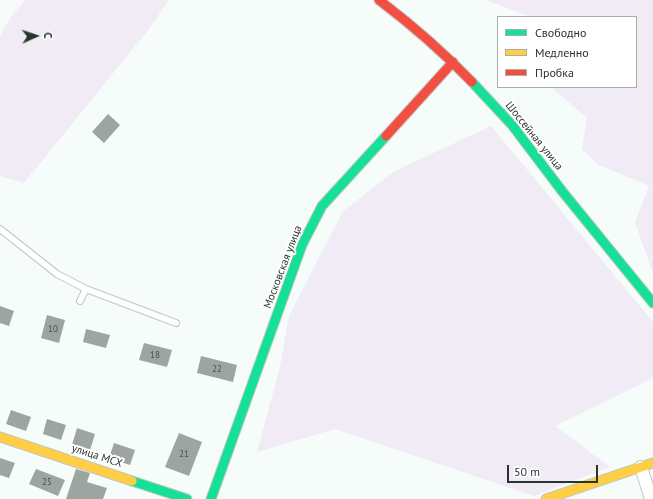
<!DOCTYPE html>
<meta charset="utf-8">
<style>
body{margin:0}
#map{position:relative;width:653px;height:499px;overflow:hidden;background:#f6fcf9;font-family:"PT Sans",sans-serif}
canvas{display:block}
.legend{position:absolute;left:497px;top:16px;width:140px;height:72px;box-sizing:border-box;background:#fff;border:1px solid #a9aeab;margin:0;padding:5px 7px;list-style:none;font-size:12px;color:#29342e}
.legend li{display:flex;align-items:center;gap:8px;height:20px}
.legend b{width:20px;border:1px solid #a9aeab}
.north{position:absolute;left:16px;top:16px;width:40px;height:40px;-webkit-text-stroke:3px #fff;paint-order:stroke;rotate:87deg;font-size:11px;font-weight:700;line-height:16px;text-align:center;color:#29342e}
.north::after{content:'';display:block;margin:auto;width:14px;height:18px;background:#29342e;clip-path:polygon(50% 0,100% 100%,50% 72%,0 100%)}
.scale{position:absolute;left:507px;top:465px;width:91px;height:18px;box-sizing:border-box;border:2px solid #29342e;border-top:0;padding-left:5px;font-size:12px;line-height:14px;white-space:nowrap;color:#29342e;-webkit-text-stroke:3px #fff;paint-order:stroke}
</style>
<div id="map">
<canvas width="653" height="499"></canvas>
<ul class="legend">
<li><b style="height:5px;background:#16e098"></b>Свободно</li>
<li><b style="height:5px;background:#ffcf43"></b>Медленно</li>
<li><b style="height:5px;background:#f24e42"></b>Пробка</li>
</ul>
<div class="north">С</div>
<div class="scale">50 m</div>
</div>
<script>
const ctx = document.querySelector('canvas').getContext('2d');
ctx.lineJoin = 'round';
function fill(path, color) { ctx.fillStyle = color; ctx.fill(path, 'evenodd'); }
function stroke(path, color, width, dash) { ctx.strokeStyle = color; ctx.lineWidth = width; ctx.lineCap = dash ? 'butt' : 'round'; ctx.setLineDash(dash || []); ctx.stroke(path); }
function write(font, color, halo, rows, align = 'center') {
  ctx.font = font + ' "PT Sans",sans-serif'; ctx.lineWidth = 4; ctx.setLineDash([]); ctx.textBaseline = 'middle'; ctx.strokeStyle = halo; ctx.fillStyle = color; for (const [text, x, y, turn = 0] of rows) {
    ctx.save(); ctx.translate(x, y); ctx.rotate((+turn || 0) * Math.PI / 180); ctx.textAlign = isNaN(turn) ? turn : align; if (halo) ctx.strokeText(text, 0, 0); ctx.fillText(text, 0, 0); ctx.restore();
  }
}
const green = new Path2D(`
 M25,0H169L149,29L24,183L0,176V36L10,18Z
 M486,0H653V274L635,222L649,186L597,164L582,149L587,118L551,87H636V17H531Z
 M491,126L653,322V378L555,426L610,467L534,496L335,429L257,452L280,367L289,316L343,211L395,171Z`);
const building = new Path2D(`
 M108,114L120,125L104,143L92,132Z
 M0,306L14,311L9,326L0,323Z
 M47,315L65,320L59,343L41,338Z
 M86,329L110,335L106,348L83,342Z
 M144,343L172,350L167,367L139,360Z
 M201,356L237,365L233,382L197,373Z
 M11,410L31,417L26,431L6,424Z
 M47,419L66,425L61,440L43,434Z
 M77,428L95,434L90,450L72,445Z
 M179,433L202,442L189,476L165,467Z
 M114,443L135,450L130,465L109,458Z
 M0,458L15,463L9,478L0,475Z
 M36,469L65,480L58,496L29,484Z
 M76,469L90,473L87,482L107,488L103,499H66Z`);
const lane = new Path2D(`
 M0,229L57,274L86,289L176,323
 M80,301L86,289`);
const street = new Path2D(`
 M641,467L651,499`);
const fast = new Path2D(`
 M472,82L512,125L562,191L653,303
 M132,481L187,499
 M211,499L302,245L322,206L386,136`);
const slow = new Path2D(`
 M0,437L132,481
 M546,499L653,463`);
const jam = new Path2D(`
 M379,0C412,25 443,52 472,82
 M386,136L453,62`);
const numberNames = [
 ["10",53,329],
 ["18",155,355],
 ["22",217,369],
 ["21",184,454],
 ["25",47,482]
];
const streetNames = [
 ["Шоссейная улица",534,136,51],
 ["Московская улица",283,267,-69],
 ["улица МСХ",97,456,18]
];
fill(green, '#f0ebf5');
fill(building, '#9da5a1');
stroke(lane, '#c1c8c4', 8);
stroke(street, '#c1c8c4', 14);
stroke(fast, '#c1c8c4', 11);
stroke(slow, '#c1c8c4', 11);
stroke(jam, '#c1c8c4', 11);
stroke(lane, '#fefffe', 6);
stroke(street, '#fefffe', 12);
stroke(fast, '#16e098', 9);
stroke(slow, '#ffcf43', 9);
stroke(jam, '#f24e42', 9);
write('9px', '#46504b', null, numberNames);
write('11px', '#29342e', '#fff', streetNames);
</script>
